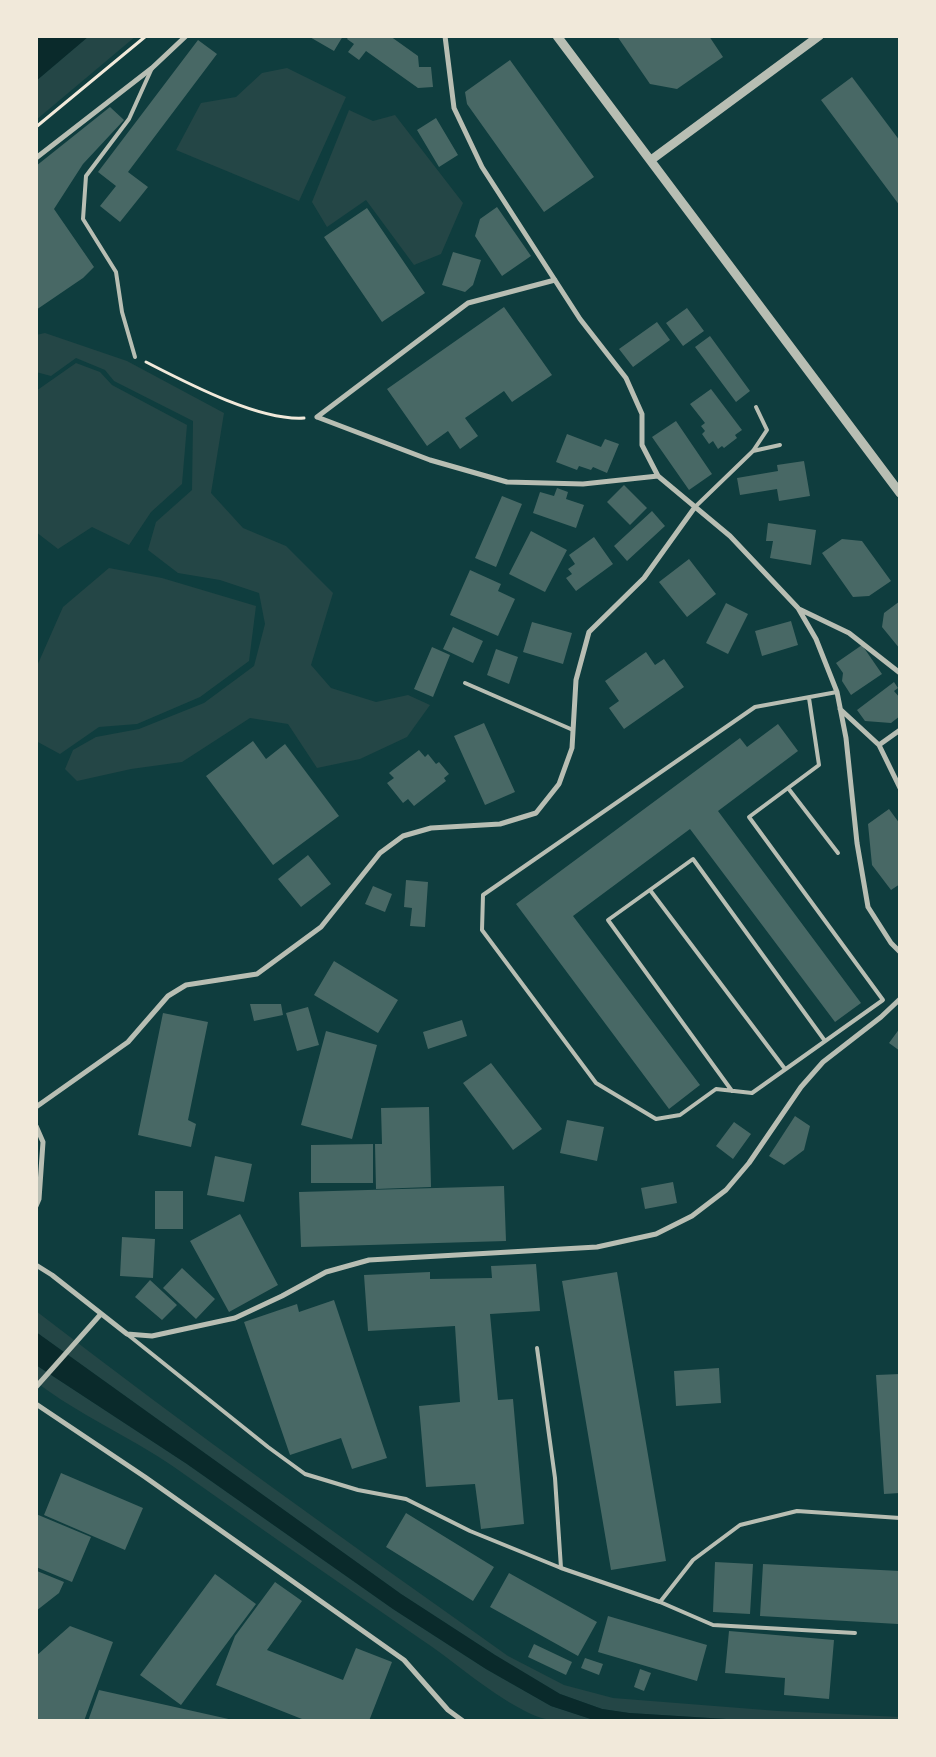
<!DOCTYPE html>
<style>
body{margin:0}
#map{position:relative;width:936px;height:1757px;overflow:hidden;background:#0f3d3e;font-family:"Fira Sans",sans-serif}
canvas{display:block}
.frame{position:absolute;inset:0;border:38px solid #f1e9da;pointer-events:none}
</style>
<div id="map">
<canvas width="936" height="1757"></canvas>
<div class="frame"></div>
</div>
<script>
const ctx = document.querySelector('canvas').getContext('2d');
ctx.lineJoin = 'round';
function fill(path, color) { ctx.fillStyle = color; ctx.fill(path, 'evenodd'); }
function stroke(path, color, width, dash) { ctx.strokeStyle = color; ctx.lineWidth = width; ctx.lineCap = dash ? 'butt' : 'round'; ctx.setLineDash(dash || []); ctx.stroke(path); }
const green = new Path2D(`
 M89,36H136L36,120V81Z
 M287,68L346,97L299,201L176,150L201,103L236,97L262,73Z
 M349,110L373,121L395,115L463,203L441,254L414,265L366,200L327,227L312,202Z
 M45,333L127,361L224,413L211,493L243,528L286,546L333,593L311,665L331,688L376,702L408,695L430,705L407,737L360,759L317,768L288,724L250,718L182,762L131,769L77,781L65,769L73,750L96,737L139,729L204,703L254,666L265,624L259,593L220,580L178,573L148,550L156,522L192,490L193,421L114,381L105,370L76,358L51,376L36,372V335Z
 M76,363L100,372L112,385L187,425L182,484L151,512L129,545L92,527L58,549L36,532V391Z
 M109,568L162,578L256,606L249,661L200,697L137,724L99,727L60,754L36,741L37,666L63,607Z
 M36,1311C190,1430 349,1543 508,1656L564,1685L613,1698L778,1711L900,1717V1721H758L629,1713L602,1709L560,1694L495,1655L401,1594L36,1332Z
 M36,1365L187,1464L393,1609L486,1669L551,1706L597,1721C575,1721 551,1724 531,1714C491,1695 458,1664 422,1640C339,1583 256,1525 174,1467C129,1436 79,1415 36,1382Z`);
const water = new Path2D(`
 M36,36H89L36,81Z
 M36,1332L401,1594L495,1655L560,1694L602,1709L629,1713L758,1721H597L551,1706L486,1669L393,1609L187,1464L36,1365Z`);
const building = new Path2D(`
 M308,36H343L334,51Z
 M349,36H390L418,56L419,67H431L433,87L418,88L366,51L359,60L348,52L354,44L347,39Z
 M617,36H709L723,57L677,89L650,84Z
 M198,40L217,54L128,172L148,187L120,222L100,206L116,186L98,172Z
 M510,60L594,177L544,212L467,104L465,92Z
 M852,77L900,141V206L821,100Z
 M110,107L124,120L83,164L54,209L94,267L83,278L36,310V166Z
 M436,118L458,155L439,167L417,130Z
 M497,207L531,256L502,276L475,236L480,219Z
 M367,208L425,293L382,322L324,237Z
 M453,252L481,260L473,285L465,292L442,285Z
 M504,307L552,375L512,402L504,391L465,418L478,436L460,449L448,431L427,446L387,389Z
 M687,308L704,331L683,346L666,323Z
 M657,322L670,340L633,367L619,349Z
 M710,336L750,391L736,402L695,347Z
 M711,389L742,430L735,435L737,438L724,448L722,446L718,449L713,441L709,444L702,434L705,431L701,426L705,423L690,404Z
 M676,421L712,474L689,490L652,437Z
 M567,434L601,447L605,439L619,444L607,473L593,467L591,470L579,466L577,470L556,462Z
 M804,461L810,496L779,501L777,489L740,495L737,478L778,471L777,465Z
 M624,485L647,508L630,525L607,502Z
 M557,488L568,492L566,499L584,505L576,528L533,513L540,492L554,496Z
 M502,496L522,504L496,567L475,558Z
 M652,511L665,526L627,561L614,546Z
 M768,523L816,530L811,565L770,558L773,541H766Z
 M531,531L567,550L545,592L509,574Z
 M594,537L613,564L576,591L566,578L572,574L568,569L575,564L569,555Z
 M842,539L862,541L891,581L869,596L853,597L822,553Z
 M689,559L716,594L687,617L659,582Z
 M470,570L501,584L498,591L515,599L498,636L450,615Z
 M900,601V649L882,627L884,613Z
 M726,603L748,614L728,654L706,643Z
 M791,621L798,645L762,656L755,631Z
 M532,622L572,633L563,664L523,652Z
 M453,627L483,641L473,663L443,649Z
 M862,645L882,674L851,695L842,681L843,673L836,663Z
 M432,647L450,655L433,697L414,689Z
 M496,649L518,657L509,684L487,675Z
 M646,652L655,665L664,659L684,687L624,729L609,708L619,701L605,681Z
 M894,682L898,688L894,691L900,698V716L891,723L865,721L857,710Z
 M484,723L515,792L485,805L454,736Z
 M778,724L798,751L718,811L861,1003L835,1022L690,829L573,916L700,1085L669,1109L516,904L740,738L747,747Z
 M253,741L266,759L285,744L339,816L273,865L206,776Z
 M419,750L425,757L428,754L436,764L439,762L449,774L444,778L446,781L414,806L408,799L403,803L387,783L394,778L389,773Z
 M889,809L900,824V884L891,890L872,865L868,824Z
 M308,855L331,884L301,907L278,879Z
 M406,880L428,882L425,927L410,926L412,908L404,907Z
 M373,886L392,894L385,912L365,904Z
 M334,961L398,1000L378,1033L314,995Z
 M250,1004H281L283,1015L254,1021Z
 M308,1007L319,1045L297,1051L286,1013Z
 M163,1013L208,1022L188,1120L196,1124L191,1147L138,1135Z
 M462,1020L467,1036L428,1049L423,1032Z
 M900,1028V1051L889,1043Z
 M326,1031L377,1045L352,1139L301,1125Z
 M491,1063L542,1129L513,1150L463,1083Z
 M429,1107L431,1187L376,1189L375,1144H382L381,1108Z
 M795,1116L810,1126L804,1150L784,1165L769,1156Z
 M567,1120L604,1127L597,1161L560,1153Z
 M734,1122L751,1134L733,1159L716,1146Z
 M373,1144V1183H311V1145Z
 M215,1156L252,1164L244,1202L207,1195Z
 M673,1182L677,1203L645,1209L641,1188Z
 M504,1186L506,1241L301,1247L299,1192Z
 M155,1191H183V1229H155Z
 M240,1214L278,1285L229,1312L190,1241Z
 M122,1237L155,1239L153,1278L120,1276Z
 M536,1264L540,1311L490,1314L498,1400L513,1399L524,1524L481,1529L475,1484L426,1487L419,1406L460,1402L455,1326L368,1331L364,1275L430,1272V1279L492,1278L491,1266Z
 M182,1268L215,1299L196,1319L163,1288Z
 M617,1272L666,1561L611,1570L562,1281Z
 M150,1280L177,1305L162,1320L135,1297Z
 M334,1300L387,1458L352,1469L341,1438L290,1455L244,1322L297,1304L299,1312Z
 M719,1368L721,1403L676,1406L674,1371Z
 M900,1374V1493L884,1494L876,1375Z
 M61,1473L143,1508L125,1550L44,1515Z
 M406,1513L494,1567L473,1601L386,1547Z
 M36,1514L91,1537L72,1582L36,1567Z
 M715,1562L753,1564L750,1614L713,1612Z
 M763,1564L900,1571L898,1624L760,1616Z
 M37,1571L64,1582L59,1593L36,1611Z
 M509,1573L597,1622L578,1656L490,1607Z
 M215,1574L256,1604L181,1705L140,1675Z
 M275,1582L302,1601L267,1650L343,1680L356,1648L392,1662L369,1721H307L216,1685L235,1636Z
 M608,1616L707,1645L697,1681L598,1652Z
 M70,1626L113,1642L84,1721H36V1656Z
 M729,1631L834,1640L829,1699L784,1695L785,1678L725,1673Z
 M534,1644L572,1662L566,1675L528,1657Z
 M585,1658L603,1664L599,1675L581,1668Z
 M640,1669L651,1673L644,1691L634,1687Z
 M99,1690L233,1720L232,1721H88Z`);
const path = new Path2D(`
 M36,127L146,36
 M146,362C187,383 259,421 304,418`);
const service = new Path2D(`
 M135,357L122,312L116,272L83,219L86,176L129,119L152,68
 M753,451L780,445
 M695,507L753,451L767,430L756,407
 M465,683L573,730
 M809,698L819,765L749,817L883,1000L752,1093L716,1089L680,1115L656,1119L596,1083L482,930L483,895L755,707L837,692
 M788,788L838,853
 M650,890L785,1069
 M732,1091L608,920L693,859L825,1041
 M127,1334L268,1447L305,1474L358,1490L406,1499L470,1531L561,1568L660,1602L713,1625L855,1633
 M537,1348L555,1478L561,1568
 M660,1602L693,1560L740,1525L797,1511L900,1518`);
const minor = new Path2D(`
 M445,36L454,108L482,167L580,319L626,378L642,414V445L658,476L730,536L798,608L816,639L837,692L846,738L857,843L868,907L891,943L900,952
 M36,158L152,68L186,36
 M317,417L430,460L507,482L583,484L658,476
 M317,417L468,303L555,280
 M799,609L849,633L900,673
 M840,709L879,745L900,788
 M879,745L900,730
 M36,1107L128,1042L168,996L186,985L257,974L321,927L380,853L403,836L431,828L500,824L536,813L559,784L572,748L576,680L589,632L644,578L695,507
 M36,1126L43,1142L39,1199L36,1206
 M36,1265L52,1275L127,1334L152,1336L235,1318L282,1296L326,1272L369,1260L597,1247L656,1234L692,1216L726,1190L749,1163L801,1087L823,1062L881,1017L900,999
 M36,1387L100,1315
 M36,1404L145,1477L404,1660L448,1710L463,1721`);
const tertiary = new Path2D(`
 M557,36L900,493
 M651,160L819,36`);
fill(green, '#244646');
fill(water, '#0a2a2b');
fill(building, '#486865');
stroke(path, '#f1e9da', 3);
stroke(service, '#b8beb3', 4);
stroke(minor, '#b8beb3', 5);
stroke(tertiary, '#b8beb3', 9);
</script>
